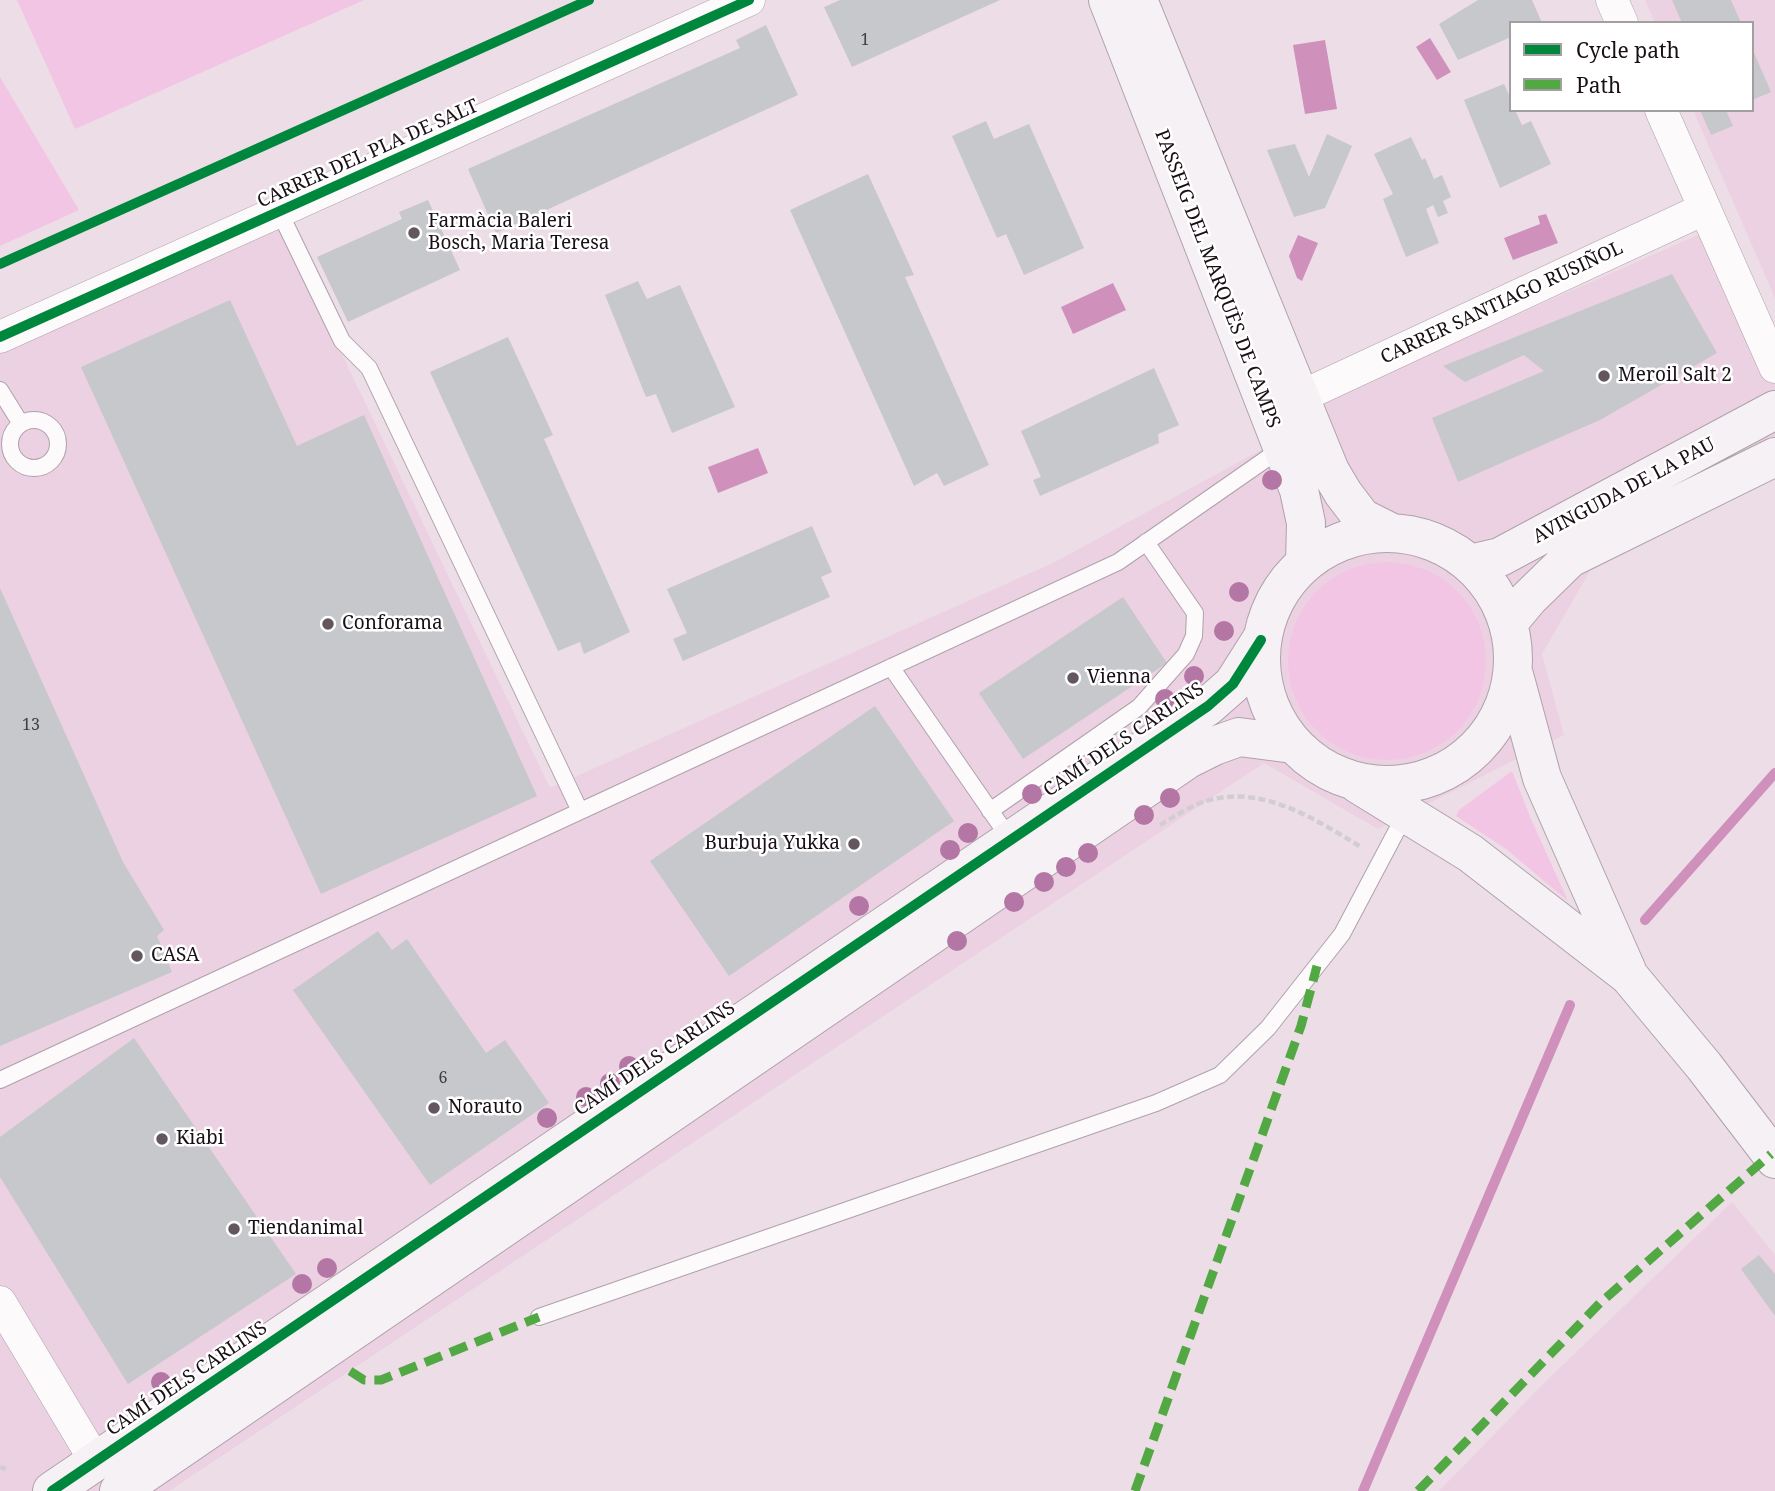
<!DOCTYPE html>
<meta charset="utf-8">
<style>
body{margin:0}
#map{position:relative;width:1775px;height:1491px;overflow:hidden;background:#eddde7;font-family:"Noto Serif",serif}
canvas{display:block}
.legend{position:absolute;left:1509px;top:21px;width:245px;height:91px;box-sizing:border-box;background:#fff;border:2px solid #a39fa1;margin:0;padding:9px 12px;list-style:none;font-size:21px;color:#190f15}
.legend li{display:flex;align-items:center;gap:14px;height:35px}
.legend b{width:35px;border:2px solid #a39fa1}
</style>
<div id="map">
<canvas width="1775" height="1491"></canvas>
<ul class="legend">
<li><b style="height:9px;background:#00873e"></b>Cycle path</li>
<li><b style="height:9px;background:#52a842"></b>Path</li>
</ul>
</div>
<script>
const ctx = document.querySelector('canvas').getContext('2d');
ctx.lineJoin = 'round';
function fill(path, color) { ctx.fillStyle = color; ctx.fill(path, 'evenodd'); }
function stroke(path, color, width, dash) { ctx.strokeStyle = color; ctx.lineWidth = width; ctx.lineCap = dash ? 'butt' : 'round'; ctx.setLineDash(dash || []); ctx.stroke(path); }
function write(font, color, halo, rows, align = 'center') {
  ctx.font = font + ' "Noto Serif",serif'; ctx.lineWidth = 5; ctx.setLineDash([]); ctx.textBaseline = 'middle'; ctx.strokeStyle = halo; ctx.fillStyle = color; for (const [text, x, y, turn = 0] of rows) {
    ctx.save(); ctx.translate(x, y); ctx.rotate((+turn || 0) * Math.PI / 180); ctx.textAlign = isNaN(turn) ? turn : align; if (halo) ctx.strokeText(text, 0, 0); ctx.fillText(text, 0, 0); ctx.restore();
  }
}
const built = new Path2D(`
 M1645,0H1775V298L1693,110H1752V23H1655Z
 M278,221L550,788L1055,562L1281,439L1307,407L1716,227L1775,356V478L1590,571L1542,654L1564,735L1378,829L1264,763L169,1491H0V346Z
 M1732,1202L1775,1255V1491H1439L1544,1383Z`);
const green = new Path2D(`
 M17,0H364L75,129Z
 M0,77L79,210L0,246Z
 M1288 661a99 99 0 1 1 198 0a99 99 0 1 1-198 0Z
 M1512,771L1531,819L1568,901L1506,849L1456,816L1459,810Z`);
const water = new Path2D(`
 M1430,38L1451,72L1437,80L1416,47Z
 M1325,40L1337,109L1305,114L1293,45Z
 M1546,214L1558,243L1513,260L1504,238L1540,224L1538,216Z
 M1298,235L1318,243L1302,281L1297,278L1289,256Z
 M1113,283L1126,310L1073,334L1061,307Z
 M758,448L768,473L718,493L708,467Z`);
const stream = new Path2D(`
 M1645,920L1775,773
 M1363,1491L1570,1005`);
const building = new Path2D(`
 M840,0H1000L852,67L824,7Z
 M1478,0H1532L1542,23H1511V37L1458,60L1439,24Z
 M1672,0H1731L1741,23H1682Z
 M766,25L798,95L496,233L468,169L740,48L736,40Z
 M1752,48L1771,92L1752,100Z
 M1504,84L1511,99V110H1515L1522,125L1531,121L1551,164L1500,188L1464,100Z
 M1700,110H1726L1733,126L1711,135Z
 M986,121L994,139L1029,124L1084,248L1024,275L1006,234L997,238L952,136Z
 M1327,134L1352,146L1325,208L1294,217L1267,150L1295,144L1309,177Z
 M1411,137L1422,160L1425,158L1434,179L1442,175L1451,197L1443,201L1448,213L1438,217L1433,205L1426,209L1439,243L1406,257L1383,199L1393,194L1374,154Z
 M868,174L914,275L905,277L989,465L944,486L937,473L914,486L790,210Z
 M428,200L460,270L348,322L317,257L402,219L399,212Z
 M1672,274L1717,353L1600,420L1458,482L1432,418L1544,371L1524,355L1465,382L1443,366Z
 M638,281L647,299L680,285L735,407L672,433L656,394L646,397L605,295Z
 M230,300L297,446L364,415L537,796L321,894L81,367Z
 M508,337L553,435L544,439L630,632L584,654L580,642L558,651L430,372Z
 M1154,368L1179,425L1158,434L1159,443L1040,496L1033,480L1041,477L1021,431Z
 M812,526L832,572L821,577L830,597L683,661L673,639L687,633L667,589Z
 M0,588L123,862L164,930L157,936L172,972L0,1046Z
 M1123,597L1167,663L1023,759L979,693Z
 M875,706L954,821L729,976L650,861Z
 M378,931L392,950L407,939L486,1053L505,1040L549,1103L430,1185L293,990Z
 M134,1038L296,1274L128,1384L0,1177V1137Z
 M1759,1255L1775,1274V1316L1741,1269Z`);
const path = new Path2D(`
 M1160,825C1177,815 1194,803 1214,799C1267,787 1318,821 1361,847
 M0,1467L6,1469`);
const lane = new Path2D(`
 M280,213L342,341L369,368L580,811
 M0,390L21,424
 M10 444a24 24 0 1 1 48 0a24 24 0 1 1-48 0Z
 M891,667L1010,839
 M990,811L1139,707L1186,654L1194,636L1195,613L1146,542
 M0,1080L1118,562L1282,448
 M539,1317L1156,1103L1220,1075L1268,1028L1342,934L1406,813`);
const street = new Path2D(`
 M1612,0L1622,23
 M1661,110L1775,367
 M0,337L749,0
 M1300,397L1704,209
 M0,1302L96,1462`);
const secondary = new Path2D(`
 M1108,0L1299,490L1306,523L1305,563
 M1138,0L1330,471L1343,493L1362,518L1390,532
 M1261 659a126 126 0 1 1 252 0a126 126 0 1 1-252 0Z
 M1470,564L1500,557L1775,410
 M1508,623L1529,598L1570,558L1775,457
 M1514,675L1542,778L1627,971
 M1358,784L1470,853L1629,976L1704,1066L1775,1159
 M52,1491L1208,706L1233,684L1261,640
 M119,1491L1188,759L1214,746L1239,737L1293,744`);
const quiet = new Path2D(`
 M350,1371L364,1380H381L539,1317
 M1135,1491L1301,1026L1317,966
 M1418,1491L1600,1303L1771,1154`);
const cycleway = new Path2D(`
 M0,264L589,0
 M0,337L749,0
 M52,1491L1208,706L1233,684L1261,640`);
const trees = [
 [1272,480],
 [1239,592],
 [1224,631],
 [1194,676],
 [1165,699],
 [1032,794],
 [1170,798],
 [1144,815],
 [968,833],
 [950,850],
 [1088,853],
 [1066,867],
 [1044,882],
 [1014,902],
 [859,906],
 [957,941],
 [629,1066],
 [610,1083],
 [586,1097],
 [547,1118],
 [327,1268],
 [302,1284],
 [161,1382]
];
const markers = [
 [414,233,7,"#63575e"],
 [1604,376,7,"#63575e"],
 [328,624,7,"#63575e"],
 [1073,678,7,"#63575e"],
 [854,844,7,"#63575e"],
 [137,956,7,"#63575e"],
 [434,1108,7,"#63575e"],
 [162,1139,7,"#63575e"],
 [234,1229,7,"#63575e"]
];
const numberNames = [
 ["1",865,40],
 ["13",31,725],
 ["6",443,1078]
];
const streetNames = [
 ["CARRER DEL PLA DE SALT",368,154,-24],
 ["PASSEIG DEL MARQUÈS DE CAMPS",1217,279,69],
 ["CARRER SANTIAGO RUSIÑOL",1502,303,-25],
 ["AVINGUDA DE LA PAU",1624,491,-28],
 ["CAMÍ DELS CARLINS",1124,740,-34],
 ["CAMÍ DELS CARLINS",655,1059,-34],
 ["CAMÍ DELS CARLINS",187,1379,-34]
];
const poiNames = [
 ["Farmàcia Baleri",428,222],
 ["Bosch, Maria Teresa",428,244],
 ["Meroil Salt 2",1618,376],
 ["Conforama",342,624],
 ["Vienna",1087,678],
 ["Burbuja Yukka",840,844,"right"],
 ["CASA",151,956],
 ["Norauto",448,1108],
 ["Kiabi",176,1139],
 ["Tiendanimal",248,1229]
];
fill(built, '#ecd1e3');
fill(green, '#f3c5e4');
fill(water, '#cf91bc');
stroke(stream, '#cf91bc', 10);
fill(building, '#c7c8cb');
stroke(lane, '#aea2aa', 18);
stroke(street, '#aea2aa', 33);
stroke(secondary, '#aea2aa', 40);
stroke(path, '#d2ced0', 4.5, [7, 3.5]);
stroke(lane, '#fcfafb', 16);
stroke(street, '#fcfafb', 32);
stroke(secondary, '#f6f1f4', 38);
stroke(quiet, '#52a842', 9, [18, 9]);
stroke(cycleway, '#00873e', 10);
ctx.fillStyle = '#b476a4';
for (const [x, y] of trees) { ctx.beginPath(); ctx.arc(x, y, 10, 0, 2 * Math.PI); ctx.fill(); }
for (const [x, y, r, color] of markers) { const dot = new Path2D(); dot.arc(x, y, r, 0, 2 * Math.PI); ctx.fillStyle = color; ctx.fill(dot); stroke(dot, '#fff', 2.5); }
write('16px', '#443d42', null, numberNames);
write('19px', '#190f15', '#fff', streetNames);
write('19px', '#190f15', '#fff', poiNames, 'left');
</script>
